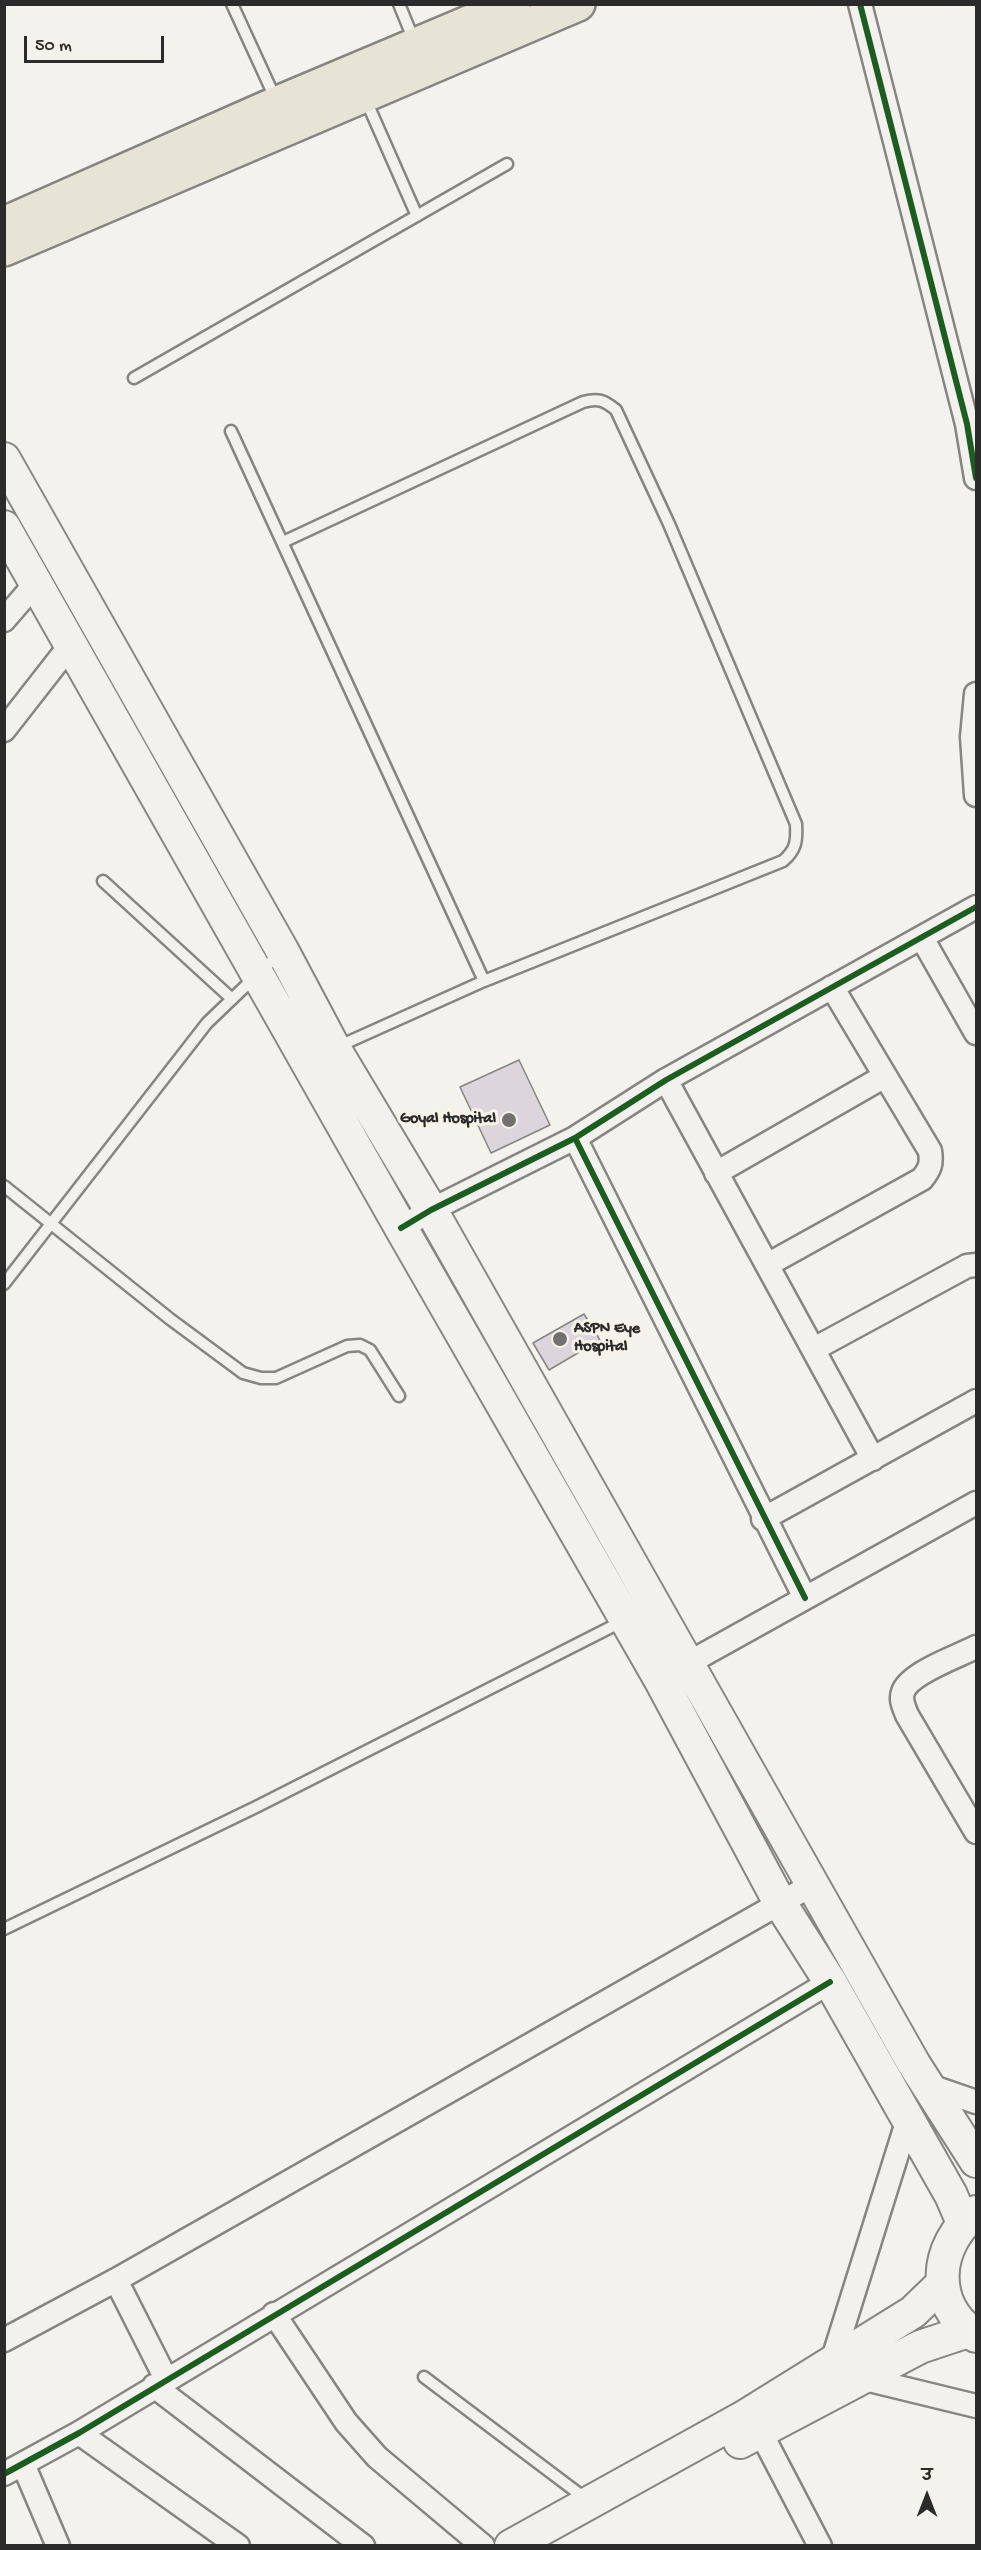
<!DOCTYPE html>
<meta charset="utf-8">
<style>
body{margin:0}
#map{position:relative;width:981px;height:2550px;overflow:hidden;background:#f4f2ec;font-family:"Gochi Hand","Playpen Sans Deva",sans-serif}
canvas{display:block}
.frame{position:absolute;inset:0;border:6px solid #2b2b2b;pointer-events:none}
.north{position:absolute;left:897px;top:2466px;width:60px;height:60px;-webkit-text-stroke:4px #f7f3e8;paint-order:stroke;rotate:0deg;font-size:16px;font-weight:700;line-height:24px;text-align:center;color:#2b2b2b}
.north::after{content:'';display:block;margin:auto;width:21px;height:27px;background:#2b2b2b;clip-path:polygon(50% 0,100% 100%,50% 72%,0 100%)}
.scale{position:absolute;left:24px;top:36px;width:140px;height:27px;box-sizing:border-box;border:3px solid #2b2b2b;border-top:0;padding-left:8px;font-size:18px;line-height:21px;white-space:nowrap;color:#2b2b2b;-webkit-text-stroke:4px #f7f3e8;paint-order:stroke}
</style>
<div id="map">
<canvas width="981" height="2550"></canvas>
<div class="frame"></div>
<div class="north">उ</div>
<div class="scale">50 m</div>
</div>
<script>
const ctx = document.querySelector('canvas').getContext('2d');
ctx.lineJoin = 'round';
function fill(path, color) { ctx.fillStyle = color; ctx.fill(path, 'evenodd'); }
function stroke(path, color, width, dash) { ctx.strokeStyle = color; ctx.lineWidth = width; ctx.lineCap = dash ? 'butt' : 'round'; ctx.setLineDash(dash || []); ctx.stroke(path); }
function write(font, color, halo, rows, align = 'center') {
  ctx.font = font + ' "Gochi Hand",sans-serif'; ctx.lineWidth = 6; ctx.setLineDash([]); ctx.textBaseline = 'middle'; ctx.strokeStyle = halo; ctx.fillStyle = color; for (const [text, x, y, turn = 0] of rows) {
    ctx.save(); ctx.translate(x, y); ctx.rotate((+turn || 0) * Math.PI / 180); ctx.textAlign = isNaN(turn) ? turn : align; if (halo) ctx.strokeText(text, 0, 0); ctx.fillText(text, 0, 0); ctx.restore();
  }
}
const building = new Path2D(`
 M519,1060L550,1125L491,1153L460,1087Z
 M584,1314L600,1340L549,1370L533,1343Z`);
const service = new Path2D(`
 M232,4L276,100
 M399,4L415,43
 M365,98L417,216
 M134,378L507,164
 M231,431L484,981L337,1047
 M283,542L583,402C598,398 604,400 616,410L669,524L796,824C797,841 796,850 783,861L484,981
 M103,881L232,999
 M4,1186L170,1319L243,1373L261,1378H276L347,1346L360,1345L370,1350L399,1396
 M4,1284L207,1023L280,953
 M4,1929L258,1806L625,1620
 M424,2377L586,2499`);
const minor = new Path2D(`
 M860,4L967,424L976,478
 M4,620L36,583
 M976,694L972,737L976,795
 M4,730L72,643
 M922,938L976,1033
 M666,1080L873,1459
 M575,1138L805,1598
 M716,1173L885,1076
 M401,1228L431,1210L575,1138L666,1080L976,907
 M767,1265L922,1179C930,1169 932,1164 930,1151L832,987
 M814,1349L967,1266L976,1265
 M763,1519L976,1401
 M976,1647C959,1656 909,1673 903,1692C900,1700 904,1707 907,1715L976,1832
 M674,1671L976,1503
 M927,2085L976,2102
 M116,2280L166,2379
 M274,2314L346,2422L377,2457L483,2546
 M4,2340L116,2280L812,1885
 M832,2362L908,2119
 M861,2378L976,2406
 M154,2386L363,2546
 M760,2431L820,2546
 M79,2433L238,2546
 M23,2464L58,2546
 M4,2474L79,2433L830,1982`);
const secondary = new Path2D(`
 M4,459L282,950L334,1048L431,1210L914,2064L976,2161
 M4,527L401,1228L660,1679L780,1903L829,1980L951,2195L963,2223
 M976,2212C934,2246 929,2304 976,2336
 M740,2442L920,2347L968,2331
 M511,2546L744,2417L913,2312L943,2283`);
const primary = new Path2D(`
 M4,224L278,103L513,4
 M4,249L578,4`);
const cycleway = new Path2D(`
 M860,4L967,424L976,478
 M575,1138L805,1598
 M401,1228L431,1210L575,1138L666,1080L976,907
 M4,2474L79,2433L830,1982`);
const markers = [
 [509,1120,8,"#71716f"],
 [560,1339,8,"#71716f"]
];
const poiNames = [
 ["Goyal Hospital",496,1120],
 ["ASPN Eye",574,1330,"left"],
 ["Hospital",574,1348,"left"]
];
fill(building, '#ddd5dc');
stroke(building, '#858582', 1.5);
stroke(service, '#858582', 15);
stroke(minor, '#858582', 27);
stroke(secondary, '#858582', 36);
stroke(primary, '#858582', 38);
stroke(service, '#f2f1ed', 10);
stroke(minor, '#f2f1ed', 22);
stroke(secondary, '#f2f1ed', 32);
stroke(primary, '#e8e4d5', 33);
stroke(cycleway, '#1b5e20', 6);
for (const [x, y, r, color] of markers) { const dot = new Path2D(); dot.arc(x, y, r, 0, 2 * Math.PI); ctx.fillStyle = color; ctx.fill(dot); stroke(dot, '#f7f3e8', 2); }
write('bold 16px', '#2b2b2b', '#f7f3e8', poiNames, 'right');
</script>
